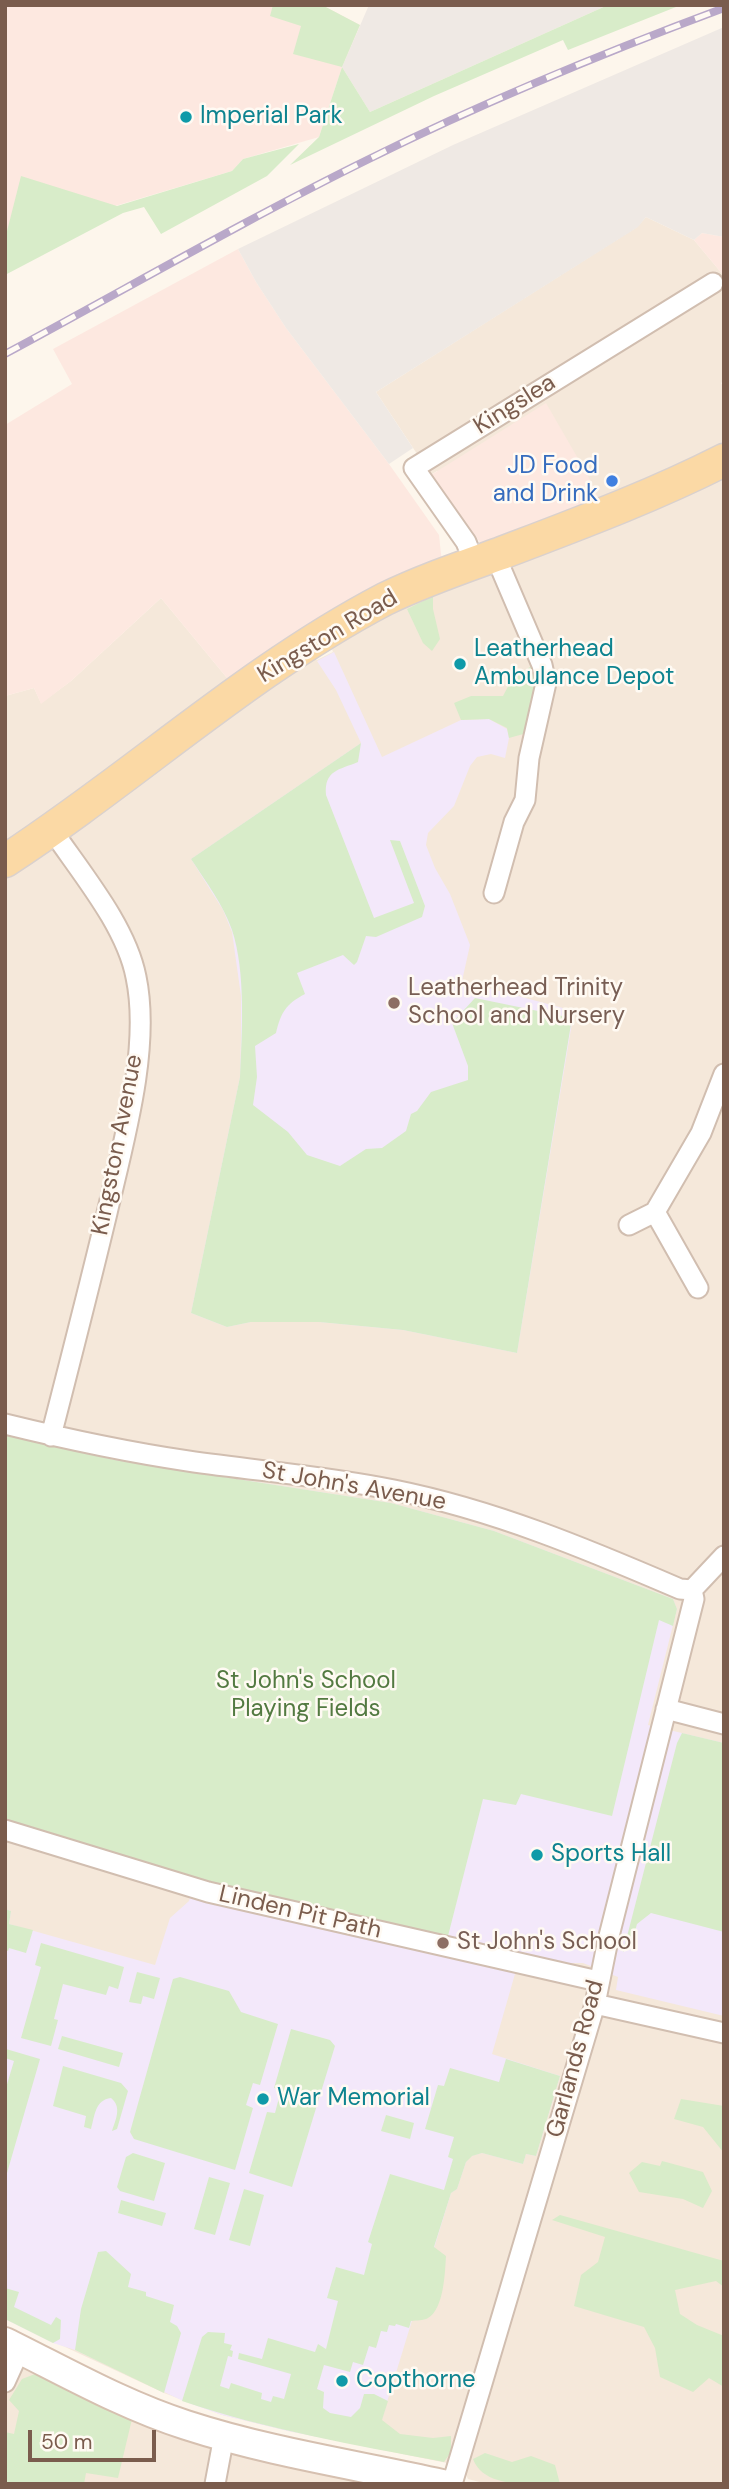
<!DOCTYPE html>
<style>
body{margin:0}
#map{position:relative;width:729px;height:2489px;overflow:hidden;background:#fdf6ec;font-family:"DM Sans",sans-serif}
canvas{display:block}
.frame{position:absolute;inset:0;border:7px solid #7a5c4d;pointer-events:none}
.scale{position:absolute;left:28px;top:2430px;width:128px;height:32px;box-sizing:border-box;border:4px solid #7a5c4d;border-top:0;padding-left:9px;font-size:21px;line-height:24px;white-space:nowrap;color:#7a5c4d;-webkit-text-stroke:5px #fffaf3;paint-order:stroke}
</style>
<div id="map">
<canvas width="729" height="2489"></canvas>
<div class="frame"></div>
<div class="scale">50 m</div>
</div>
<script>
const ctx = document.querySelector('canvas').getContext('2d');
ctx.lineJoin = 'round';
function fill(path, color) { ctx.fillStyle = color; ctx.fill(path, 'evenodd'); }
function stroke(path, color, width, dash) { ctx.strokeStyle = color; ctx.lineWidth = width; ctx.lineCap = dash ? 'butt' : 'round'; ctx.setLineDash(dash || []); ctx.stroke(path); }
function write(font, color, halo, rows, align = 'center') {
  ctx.font = font + ' "DM Sans",sans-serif'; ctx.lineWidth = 5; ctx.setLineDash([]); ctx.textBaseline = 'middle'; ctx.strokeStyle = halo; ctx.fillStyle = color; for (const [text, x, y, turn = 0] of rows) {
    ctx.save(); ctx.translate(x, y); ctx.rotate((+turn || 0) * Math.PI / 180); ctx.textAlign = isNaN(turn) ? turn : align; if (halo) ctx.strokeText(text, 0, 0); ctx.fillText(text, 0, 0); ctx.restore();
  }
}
const residential = new Path2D(`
 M646,217L694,240L724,276V381L721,383L724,388V445L601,503L437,471L431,475L376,392L637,227Z
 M724,470V2484H487L468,2479L462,2466L288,2431L222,2415L164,2393L5,2319V873L313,657L317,660L333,652L331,646L402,603Z
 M161,598L232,684L5,848V696L34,688L41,703L71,681Z
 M5,2349L402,2484H5Z`);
const commercial = new Path2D(`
 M5,5H322L360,25L342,67L319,137L243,159L232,171L5,239Z
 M702,233L724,237V276L694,240Z
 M238,249L256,282L286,328L389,464L439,535L442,563L232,684L161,598L71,681L41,704L34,688L5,696V425L72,384L53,349Z
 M546,403L587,474L601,503L484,548L431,475Z`);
const industrial = new Path2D(`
 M369,5H608L370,112L342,67Z
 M724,27V237L702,233L694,240L646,217L638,227L376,392L413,448L389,464L286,328L256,282L238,249L453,145Z`);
const education = new Path2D(`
 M334,652L382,757L461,720L489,719L507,729L509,738L505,758L491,754L477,757L470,766L454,806L428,833L426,845L435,868L450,894L470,945L462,981L574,1011L517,1353L403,1330L319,1322H251L227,1327L191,1313L240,1077L241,1039V996L232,932L223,910L191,859L361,743L336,690L317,661Z
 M5,1435L115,1460L391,1503L494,1531L673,1599L677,1609L648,1725L724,1743V2016L616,1990L618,1977L583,1963H567L521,1953L492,2054L560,2076L536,2156L526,2154L523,2164L482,2153L471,2156L466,2162L457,2189L451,2193L373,2448L288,2431L222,2415L183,2401L75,2350L53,2343L5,2319V1909L11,1911L9,1924L155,1965L170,1918L189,1901L195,1879Z`);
const green = new Path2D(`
 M273,5H322L360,25L342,67L370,112L608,5H681L568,50L563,40L434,96L290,165L319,137L342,67L293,54L301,26L270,16Z
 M299,144L267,176L161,234L144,207L123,213L5,275V239L21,176L117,206L232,171L243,159Z
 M433,596V609L440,639L432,651L423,643L407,609Z
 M533,665L537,677L527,733L509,738L507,728L489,719L461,720L454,703L471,696H503L512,679Z
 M361,743L358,762C339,770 324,770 326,795L374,918L414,903L390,840L400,841L425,906L422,917L376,937L366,936L357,962L354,965L343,955L297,973L305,994C286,1004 281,1012 276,1033L255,1046L257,1077L253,1105L288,1132L307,1155L340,1166L366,1149L382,1148L406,1131L411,1114L417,1111L431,1092L468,1080V1066L452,1023L475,998L572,1018L517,1353L403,1330L319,1322H251L227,1327L191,1313L240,1077C242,1033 246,972 232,930C223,904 206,882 191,859Z
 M5,1435L115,1460L391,1503L494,1531L673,1599L677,1609L673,1626L659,1620L612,1816L521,1794L516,1805L483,1799L448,1936L196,1878L5,1822Z
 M682,1733L724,1743V1932L651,1913L637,1924L631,1946L623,1952L677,1743Z
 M5,1909L11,1911L9,1924L33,1930L26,1953L9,1948L8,1951L5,1950Z
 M41,1943L124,1967L118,1989L109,1986L106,1995L63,1984L54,2019L58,2020L51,2046L21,2038L41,1967L35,1965Z
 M137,1972L160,1978L154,1999L143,1996L141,2004L129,2002Z
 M180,1977L229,1991L241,2012L278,2024L260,2085L253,2083L246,2105L253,2108L235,2170L134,2139L130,2132L173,1979Z
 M291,2029L330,2040L335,2046L292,2187L249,2173L267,2112L275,2113L281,2090L274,2088Z
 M62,2036L123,2053L119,2067L58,2049Z
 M6,2049L40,2059L5,2180V2091L14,2061L5,2058Z
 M506,2059L560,2076L536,2156L526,2154L523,2164L482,2153L472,2156L466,2162L457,2189L451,2193L434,2247L446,2256C445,2272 444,2309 428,2318C423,2321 417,2320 411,2321L409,2328L396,2324L395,2326L389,2325L387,2332L381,2331L376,2348L369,2346L363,2365L353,2362L350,2372L324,2365L317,2389L324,2392L323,2408L330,2413L351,2417L360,2408L364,2394H374L388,2401L382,2420L400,2434L433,2438L451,2436V2452L444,2462C356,2445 267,2430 182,2401L202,2337L208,2332L225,2333L224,2343L232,2345L230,2350L233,2351L232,2357L228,2356L220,2386L229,2389L231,2383L262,2393L261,2399L271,2402L273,2396L284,2399L291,2374L238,2359L239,2353L262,2359L268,2338L315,2352L318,2344L326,2349L338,2301L327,2298L336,2267L364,2275L372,2244L368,2242L390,2174L444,2190L453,2159L448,2157L454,2137L425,2129L438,2085L444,2086L450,2068L499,2082Z
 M63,2066L121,2083L128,2091L117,2129L112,2131C116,2119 122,2107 111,2098C95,2100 95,2115 91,2129L84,2127L86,2116L53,2106Z
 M681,2099L724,2106V2153L703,2127L674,2119Z
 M386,2115L414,2123L410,2139L381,2131Z
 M133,2153L165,2163L154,2201L120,2191L117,2187L126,2157Z
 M662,2161L703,2172L712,2191L703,2208L683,2199L639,2192L629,2173L642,2162L660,2166Z
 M209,2177L230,2183L215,2235L194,2229Z
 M244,2189L264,2195L250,2246L229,2240Z
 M121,2200L166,2213L162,2226L118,2213Z
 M560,2215L724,2261V2287L716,2281L675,2290L680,2314L697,2325L724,2336V2387L709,2378L693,2392L660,2377L655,2348L644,2327L574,2306L581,2275L598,2262L605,2237L552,2220Z
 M106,2251L131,2274L128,2287L146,2292V2296L174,2305L170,2322L177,2326L181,2333L164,2393L75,2350L81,2309L98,2252Z
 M5,2288L19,2292L14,2307L51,2325L56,2317L61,2320L60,2339L53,2343L5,2319Z
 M35,2374L132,2419L118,2478L86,2473L84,2484H5V2432L14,2434L19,2411L9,2400L22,2379Z
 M485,2453L512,2462L531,2456L555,2465L560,2484C532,2484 484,2489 473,2459Z`);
const street = new Path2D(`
 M474,562L466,542L414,468L713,283
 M494,893L514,822L525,800L529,758L546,683L542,665L495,555
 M655,1212L698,1288
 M629,1225L655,1212L701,1133L724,1074
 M5,1424C66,1439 127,1452 188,1461C257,1471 326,1476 394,1490C494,1510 587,1549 680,1589L692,1590
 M51,1436C70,1362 89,1288 107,1213C123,1144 151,1048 136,977C126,926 82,874 52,830
 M692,1590L724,1556
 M666,1709L724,1724
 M5,1830L208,1892L598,1981
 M595,2004L724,2033
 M5,2382L20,2349
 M215,2484L224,2436
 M452,2484L595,2004L608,1940L694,1599L692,1590`);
const secondary = new Path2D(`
 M5,2342C64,2371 123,2405 186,2425C269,2452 357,2465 442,2484`);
const primary = new Path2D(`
 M5,861C134,777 249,670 385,599C422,581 460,568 499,554C575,525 651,497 724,460`);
const rail = new Path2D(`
 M5,354C126,289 245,220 369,159C484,102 603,53 724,8`);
const markers = [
 [186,117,7,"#0f9aa8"],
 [612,481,7,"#3f7fe0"],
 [460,664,7,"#0f9aa8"],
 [394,1003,7,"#8d6e63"],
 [537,1855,7,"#0f9aa8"],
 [443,1943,7,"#8d6e63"],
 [263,2099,7,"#0f9aa8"],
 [342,2381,7,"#0f9aa8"]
];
const cultureNames = [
 ["Imperial Park",200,117],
 ["Leatherhead",474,650],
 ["Ambulance Depot",474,678],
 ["Sports Hall",551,1855],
 ["War Memorial",277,2099],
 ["Copthorne",356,2381]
];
const streetNames = [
 ["Kingslea",515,405,-32],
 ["Kingston Road",328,637,-31],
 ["Kingston Avenue",118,1145,-79],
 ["St John's Avenue",354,1487,10],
 ["Linden Pit Path",300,1913,13],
 ["Garlands Road",576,2059,-75]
];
const shopNames = [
 ["JD Food",598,467],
 ["and Drink",598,495]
];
const educationNames = [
 ["Leatherhead Trinity",408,989],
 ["School and Nursery",408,1017],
 ["St John's School",457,1943]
];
const parkNames = [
 ["St John's School",306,1682],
 ["Playing Fields",306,1710]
];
fill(residential, '#f5e8da');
fill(commercial, '#fde8e0');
fill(industrial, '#efe9e4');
fill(education, '#f3e8fa');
fill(green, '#d8ecc9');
stroke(street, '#d1beb0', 23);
stroke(secondary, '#d6c0b0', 32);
stroke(primary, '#dad1cd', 35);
stroke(street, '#fff', 19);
stroke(secondary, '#fff', 28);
stroke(primary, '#fbd9a5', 32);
stroke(rail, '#b9a8c9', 8);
stroke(rail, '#fffaf3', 5, [16]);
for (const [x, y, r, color] of markers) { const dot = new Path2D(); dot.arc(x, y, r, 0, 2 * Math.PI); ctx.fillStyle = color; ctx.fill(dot); stroke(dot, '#fffaf3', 2.5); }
write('24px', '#0d838f', '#fffaf3', cultureNames, 'left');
write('24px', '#7a5c4d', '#fffaf3', streetNames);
write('24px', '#366cbe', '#fffaf3', shopNames, 'right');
write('24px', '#785e54', '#fffaf3', educationNames, 'left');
write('24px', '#537a41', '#fffaf3', parkNames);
</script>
